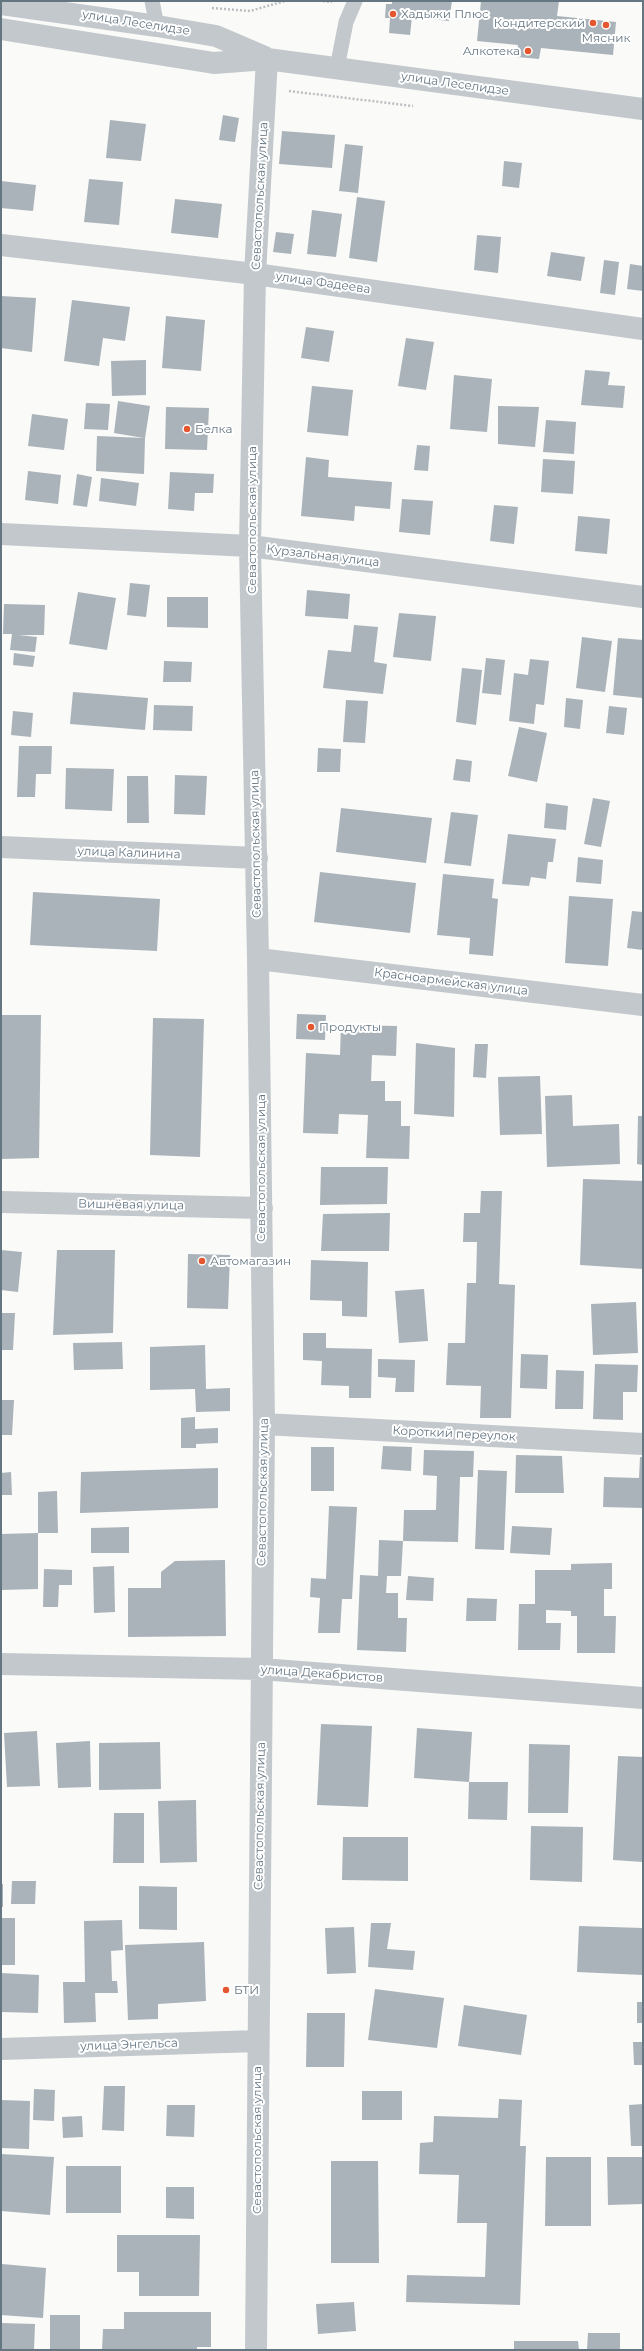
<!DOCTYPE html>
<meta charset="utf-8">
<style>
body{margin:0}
#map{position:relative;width:644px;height:2351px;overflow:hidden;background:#fafaf8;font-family:Montserrat,sans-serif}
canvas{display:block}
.frame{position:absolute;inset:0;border:2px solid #657683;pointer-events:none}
</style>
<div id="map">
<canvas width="644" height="2351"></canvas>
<div class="frame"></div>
</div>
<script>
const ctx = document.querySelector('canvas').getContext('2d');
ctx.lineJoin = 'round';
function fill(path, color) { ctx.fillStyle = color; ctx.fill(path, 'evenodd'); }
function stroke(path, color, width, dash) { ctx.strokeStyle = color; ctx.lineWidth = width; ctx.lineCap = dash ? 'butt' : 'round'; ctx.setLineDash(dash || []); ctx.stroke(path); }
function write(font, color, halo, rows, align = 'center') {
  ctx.font = font + ' Montserrat,sans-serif'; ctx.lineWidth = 4; ctx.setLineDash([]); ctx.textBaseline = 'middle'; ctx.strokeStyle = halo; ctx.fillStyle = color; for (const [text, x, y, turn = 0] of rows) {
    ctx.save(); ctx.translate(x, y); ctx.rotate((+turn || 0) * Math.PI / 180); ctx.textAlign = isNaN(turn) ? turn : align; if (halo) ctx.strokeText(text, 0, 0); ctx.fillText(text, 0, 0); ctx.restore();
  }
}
const building = new Path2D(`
 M392,1H452L449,21L412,17L410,35L389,33L390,18H385L386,4H392Z
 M481,1H559L557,16L616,22L613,55L541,48L539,59L517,57L518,45L477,41Z
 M223,115L239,118L235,142L219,140Z
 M110,120L146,124L141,161L106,158Z
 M282,131L335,135L332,168L279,164Z
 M345,144L363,146L358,193L339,191Z
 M504,161L522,163L519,188L502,186Z
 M89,179L123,182L119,225L84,222Z
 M1,181L36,185L33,211L1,208Z
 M357,197L385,201L377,262L349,258Z
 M175,199L222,204L218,238L171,233Z
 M312,210L342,214L336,257L307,254Z
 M276,232L294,234L291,254L273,252Z
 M477,235L501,237L498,273L474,270Z
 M551,252L585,257L581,281L547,276Z
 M604,260L619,262L615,295L600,293Z
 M630,264L643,266V291L627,289Z
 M1,296L36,298L32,352L1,348Z
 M72,300L130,307L125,341L103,338L99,366L64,361Z
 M166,316L205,320L201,371L162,368Z
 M306,327L334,331L329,362L301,358Z
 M406,338L434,342L426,390L398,386Z
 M146,360V395L112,396L111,361Z
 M585,370L610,372L608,385L625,386L623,408L581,405Z
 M454,375L492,379L487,432L450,429Z
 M312,386L353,390L348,436L307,432Z
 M118,401L150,406L145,438L144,474L96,471L97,436L144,438L114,433Z
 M86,403L110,404L108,430L84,429Z
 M498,406L539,407L535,447L498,444Z
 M166,407L209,408L207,450L165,449Z
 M32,414L68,419L64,450L28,446Z
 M546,420L576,422L574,454L543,452Z
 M417,445L430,446L428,471L414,470Z
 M306,457L329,460L328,477L392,482L390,509L355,506L354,521L301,516Z
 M543,459L575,461L573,494L541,492Z
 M28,471L61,475L58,504L25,500Z
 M170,472L214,474L213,493H195L194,511L168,509Z
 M77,474L92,477L87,507L73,505Z
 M101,478L139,483L136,506L99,501Z
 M402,499L433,501L430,535L399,532Z
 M494,505L518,507L514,544L490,541Z
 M578,516L610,519L607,554L575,551Z
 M130,583L150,585L146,617L127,615Z
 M307,590L350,594L348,619L305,616Z
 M78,592L116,598L107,650L69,644Z
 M167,597H208V628L167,627Z
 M4,604L45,605L44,635H19L37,637L35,652L10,650L12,634H3Z
 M399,613L436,616L431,661L393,657Z
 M354,625L378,627L374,662L387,664L383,694L323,688L328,650L351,652Z
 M582,637L612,641L605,692L576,688Z
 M618,638L643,640V698L613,695Z
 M14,653L35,656L33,667L13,665Z
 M486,658L505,660L501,695L482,693Z
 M530,659L549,661L544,705L536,704L534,724L509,721L514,673L528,675Z
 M164,661L192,662L191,682H163Z
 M462,668L482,670L476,725L456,722Z
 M73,692L148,698L145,730L70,724Z
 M566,698L583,700L580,729L564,727Z
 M346,700L368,701L365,743L343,742Z
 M154,705L193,706L192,731L153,730Z
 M609,706L627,708L624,735L606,733Z
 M13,711L33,713L31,737L11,735Z
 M519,727L547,733L537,782L508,776Z
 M19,746H52L51,774H36L35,797H17Z
 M318,748L341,749L340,772H317Z
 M456,759L472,761L470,782L453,780Z
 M66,768L114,769L112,811L65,809Z
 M175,775L207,776L205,815L174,814Z
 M127,776H148L149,823H127Z
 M593,798L610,801L601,847L584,844Z
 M546,803L568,806L566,830L544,828Z
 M341,808L432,818L426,863L336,852Z
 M451,812L478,815L471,866L444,863Z
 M508,834L556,839L553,862H548L546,879L531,877L529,886L502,884Z
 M578,857L603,860L601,884L576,882Z
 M320,872L416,883L410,933L314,922Z
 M443,874L494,879L492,898L498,899L493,956L469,954L470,938L437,935Z
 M33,892L160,899L157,951L30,945Z
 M569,896L613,899L608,966L565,963Z
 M632,911L643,912V950L627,948Z
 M297,1014L326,1015L325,1040L296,1039Z
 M1,1015H41L39,1158L1,1159Z
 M153,1018L204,1019L200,1157L150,1155Z
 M341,1025L397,1026L396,1056L372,1055L371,1081H385V1101H401V1126H410L409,1159L366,1158L368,1115L339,1114L338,1134L303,1133L306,1053L340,1055Z
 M416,1043L455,1048L454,1117L414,1114Z
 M475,1044H488L486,1078L473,1077Z
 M540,1076L542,1134L500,1135L498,1077Z
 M572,1095L573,1126L619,1124L620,1164L547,1167L545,1096Z
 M638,1116H643V1165L637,1164Z
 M321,1167H388L387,1204L320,1205Z
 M583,1179L643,1181V1269L580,1265Z
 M481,1191H502L499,1284L515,1285L511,1418H480L481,1386L446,1385L448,1343H465L467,1283H476L477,1242H463L464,1213H480Z
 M390,1213L389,1251H321L323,1214Z
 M1,1250L22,1252L18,1292L1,1290Z
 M57,1250H115L113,1333L53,1335Z
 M188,1254L230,1255L228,1309L187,1308Z
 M311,1260L368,1262L367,1317L342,1316V1301L310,1300Z
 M424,1289L428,1341L399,1343L395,1291Z
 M636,1302L638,1353L593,1355L591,1304Z
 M1,1313H15L13,1350H1Z
 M303,1333H326V1348L372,1349L371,1398H349V1386L321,1385L322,1361L303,1360Z
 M122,1342L123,1369L74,1370L73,1343Z
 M205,1345L206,1389L230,1388V1411L196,1412L195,1389L150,1390V1347Z
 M521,1354L548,1355L547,1389L520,1388Z
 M378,1359L415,1360L414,1392H395L396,1378L378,1377Z
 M595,1364L638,1365L637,1392H623V1420L593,1419Z
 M556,1370L584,1371L583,1409H555Z
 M1,1400H14L12,1435H1Z
 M195,1417V1429L218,1428V1443L196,1444V1448H181V1418Z
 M383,1446L412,1447L411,1471L381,1469Z
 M311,1447H334V1491H311Z
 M424,1450L474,1451L473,1477H460L458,1542L403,1541L404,1510H436L437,1476L423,1475Z
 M516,1455L562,1456L564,1493H515Z
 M640,1457H643V1508L603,1507L604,1477L639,1478Z
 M218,1468V1508L80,1513L81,1472Z
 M478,1470L507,1471L504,1550L475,1549Z
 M11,1472L12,1495H1V1473Z
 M57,1491L58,1533H38V1492Z
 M329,1506L357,1507L352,1599H342L340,1633H318L320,1598L310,1597L311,1578L326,1579Z
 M512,1526L552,1528L550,1555L510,1553Z
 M129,1527V1553H91V1528Z
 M38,1533V1589L1,1590V1534Z
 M379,1540L403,1541L401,1576H387L386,1593H398V1618H407L406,1652L357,1650L360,1575L378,1576Z
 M225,1560L226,1636L128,1637V1588H161V1572L175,1561Z
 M612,1563V1589H604V1616H616L615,1653H577V1616H571V1611L546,1610V1623H561L560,1650H518L519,1604H535V1570H571V1564Z
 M114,1566L115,1612L94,1613L93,1567Z
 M44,1569L72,1570V1585H59L58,1607H43Z
 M408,1576L434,1578L433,1601L406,1600Z
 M467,1598L497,1599L496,1621H466Z
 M321,1724L372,1726L368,1807L317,1805Z
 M417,1728L472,1732L469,1782L414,1778Z
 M37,1731L40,1786L7,1787L4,1733Z
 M90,1741L91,1787L58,1788L56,1743Z
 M160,1742L161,1789L99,1790V1743Z
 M529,1744L570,1745L568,1813H528Z
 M618,1756L643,1757V1862L613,1860Z
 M469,1782H508L507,1820L468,1819Z
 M196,1800L197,1862L160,1863L158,1801Z
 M114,1813H144V1863H113Z
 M531,1826L583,1827L582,1882L530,1880Z
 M343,1837H408V1881L342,1880Z
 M12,1881H36L35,1904H11Z
 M1,1884H3V1907H1Z
 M139,1886L177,1887V1930L139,1929Z
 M1,1918H15V1965H1Z
 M122,1920L123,1950L111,1951L112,1981H117L118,1993H95L96,2022L64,2023L63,1982H85L84,1921Z
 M371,1923H391L387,1949L415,1951L413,1970L368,1967Z
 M579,1926L643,1928V1975L577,1972Z
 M354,1927L356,1973L327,1974L325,1928Z
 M204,1942L206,2001L158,2004V2019L128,2020L125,1945Z
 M1,1973L39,1975L38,2013L1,2012Z
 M375,1989L444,1998L437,2048L368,2040Z
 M637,2002H643V2023H637Z
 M464,2005L527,2015L521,2055L458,2046Z
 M307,2013H345L344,2067H306Z
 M633,2042H643V2065H634Z
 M104,2086H125L124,2131L102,2130Z
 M34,2089L55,2090L54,2121L33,2120Z
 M362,2091H402V2120H362Z
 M499,2099L522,2100L520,2146H526L520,2305L406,2302L407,2275L485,2277L487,2223H457L459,2175L419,2174L420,2143L433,2142L434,2116L498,2118Z
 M1,2100L30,2101L29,2149L1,2148Z
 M643,2104V2146H631L629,2105Z
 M167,2105H195L194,2137L166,2136Z
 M82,2116L83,2137L63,2138L62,2117Z
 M1,2154L54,2157L50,2215L1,2211Z
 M546,2157H591V2226H545Z
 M607,2157H643V2204L608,2205Z
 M331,2161H378L379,2263H331Z
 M66,2166H121V2213H66Z
 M166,2187H194V2219L166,2218Z
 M117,2235H200L199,2296H139V2272H117Z
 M2,2264L46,2268L43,2318L1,2315Z
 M354,2302L356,2331L318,2334L316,2304Z
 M124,2312H211V2347H197V2350H102L103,2329H124Z
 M50,2315H80V2350H50Z
 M1,2323L35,2324L34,2350H1Z
 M588,2333H620V2350H587Z
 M514,2341H578L579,2350H514Z`);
const path = new Path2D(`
 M323,1L332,2
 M212,8L250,11L285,1
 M289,91L413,106`);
const lane = new Path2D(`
 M152,1L157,26
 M337,68L346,22L355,1`);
const street = new Path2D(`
 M1,4L157,26L216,36L265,57
 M1,29L214,63L267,59L643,109
 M1,245L255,274L643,329
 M1,534L250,546L643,597
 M1,847L257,858
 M258,959L643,1005
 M1,1202L262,1208
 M264,1424L643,1444
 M1,1664L261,1669L643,1698
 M1,2049L258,2041
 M256,2350L264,1424L258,959L250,546L255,274L267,59`);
const markers = [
 [393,14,4,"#e4572e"],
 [593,23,4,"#e4572e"],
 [606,25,4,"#e4572e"],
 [528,51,4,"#e4572e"],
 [187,429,4,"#e4572e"],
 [311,1027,4,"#e4572e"],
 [202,1261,4,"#e4572e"],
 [226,1990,4,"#e4572e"]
];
const poiNames = [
 ["Хадыжи Плюс",401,14],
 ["Кондитерский",585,23,"right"],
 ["Мясник",606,38,"center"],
 ["Алкотека",520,51,"right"],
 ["Белка",195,429],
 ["Продукты",319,1027],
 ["Автомагазин",210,1261],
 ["БТИ",234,1990]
];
const streetNames = [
 ["улица Леселидзе",136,23,9],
 ["улица Леселидзе",455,84,8],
 ["Севастопольская улица",260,196,-87],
 ["улица Фадеева",323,283,8],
 ["Севастопольская улица",252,520,-90],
 ["Курзальная улица",323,556,7],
 ["Севастопольская улица",256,844,-91],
 ["улица Калинина",129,853,2],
 ["Красноармейская улица",451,982,7],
 ["Севастопольская улица",261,1168,-90],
 ["Вишнёвая улица",131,1205,1],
 ["Короткий переулок",454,1434,3],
 ["Севастопольская улица",263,1492,-89],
 ["улица Декабристов",322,1674,4],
 ["Севастопольская улица",260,1816,-89],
 ["улица Энгельса",129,2045,-2],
 ["Севастопольская улица",257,2140,-90]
];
fill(building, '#aab3b9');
stroke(path, '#bbbfc2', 2.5, [2, 2]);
stroke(lane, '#c3c8cc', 15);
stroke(street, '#c3c8cc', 22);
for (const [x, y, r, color] of markers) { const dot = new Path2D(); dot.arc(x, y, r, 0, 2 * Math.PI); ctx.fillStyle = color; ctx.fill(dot); stroke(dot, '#fff', 1.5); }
write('12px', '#657683', '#fff', poiNames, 'left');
write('12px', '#657683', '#fff', streetNames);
</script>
